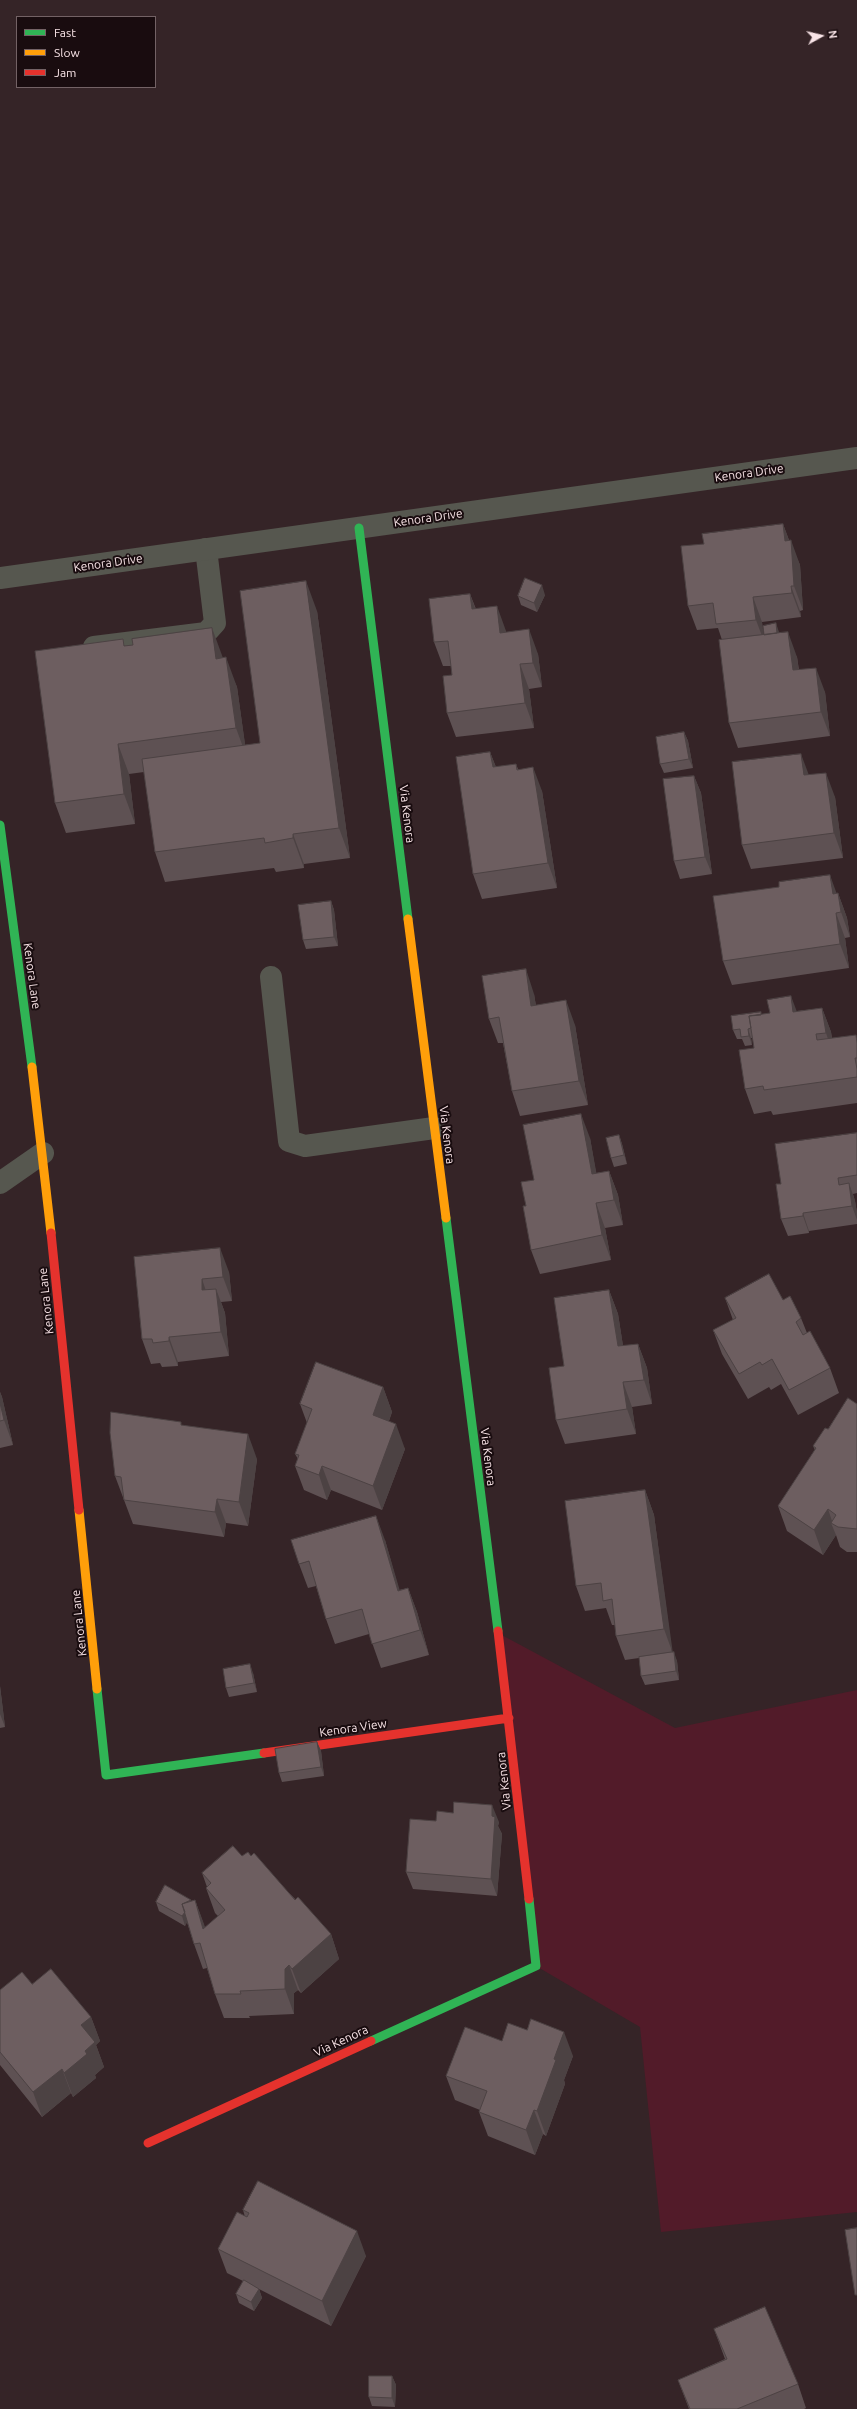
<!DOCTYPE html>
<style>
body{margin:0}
#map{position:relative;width:857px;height:2409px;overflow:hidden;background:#352427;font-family:Ubuntu,sans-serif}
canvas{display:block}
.legend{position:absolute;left:16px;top:16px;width:140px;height:72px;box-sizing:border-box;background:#190c0f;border:1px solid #736265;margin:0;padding:5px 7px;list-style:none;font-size:12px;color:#f9e4e7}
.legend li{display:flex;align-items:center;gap:8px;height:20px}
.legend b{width:20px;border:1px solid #736265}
.north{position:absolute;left:801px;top:16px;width:40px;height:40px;-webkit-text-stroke:3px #190c0f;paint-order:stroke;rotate:82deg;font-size:11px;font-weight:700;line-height:16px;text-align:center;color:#f9e4e7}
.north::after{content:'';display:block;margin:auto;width:14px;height:18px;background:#f9e4e7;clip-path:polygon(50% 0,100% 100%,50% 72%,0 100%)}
</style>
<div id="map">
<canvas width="857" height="2409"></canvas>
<ul class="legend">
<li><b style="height:5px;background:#30b455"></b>Fast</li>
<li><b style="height:5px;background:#ff9f0a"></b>Slow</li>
<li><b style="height:5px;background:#e5322d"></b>Jam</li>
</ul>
<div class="north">N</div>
</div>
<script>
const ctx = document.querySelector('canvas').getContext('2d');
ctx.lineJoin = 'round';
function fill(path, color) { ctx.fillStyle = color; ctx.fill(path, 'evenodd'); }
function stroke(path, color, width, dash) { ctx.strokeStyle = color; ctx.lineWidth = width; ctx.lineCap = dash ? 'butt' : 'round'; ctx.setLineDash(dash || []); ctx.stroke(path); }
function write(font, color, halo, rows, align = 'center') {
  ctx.font = font + ' Ubuntu,sans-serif'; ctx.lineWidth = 4; ctx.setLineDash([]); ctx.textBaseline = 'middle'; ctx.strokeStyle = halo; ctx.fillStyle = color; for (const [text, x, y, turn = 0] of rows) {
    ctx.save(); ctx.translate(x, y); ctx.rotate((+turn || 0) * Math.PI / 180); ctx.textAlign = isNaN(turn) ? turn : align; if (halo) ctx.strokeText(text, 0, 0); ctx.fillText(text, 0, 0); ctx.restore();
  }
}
const green = new Path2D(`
 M498,1633L675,1728L857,1690V2212L661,2232L640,2027L536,1966Z`);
const lane = new Path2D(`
 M94,647L206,633L215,623L206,549
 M271,977L289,1141L305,1146L434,1128`);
const street = new Path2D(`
 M0,578L857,458
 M0,1183L43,1153`);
const fast = new Path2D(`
 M359,528L408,919
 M0,825L32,1067
 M446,1218L498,1631
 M97,1689L106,1775L264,1753
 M371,2041L536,1966L529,1899`);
const slow = new Path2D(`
 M408,919L446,1218
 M32,1067L51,1233
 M79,1510L97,1689`);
const jam = new Path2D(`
 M51,1233L79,1510
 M498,1631L529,1899
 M264,1753L509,1718
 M148,2143L371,2041`);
const wall = new Path2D(`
 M783,524L789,540L800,565L803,610L800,611L801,617L762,622L763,635L779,633L797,657L799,670L825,692L830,736L738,748L729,723L722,640L718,628L697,630L688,606L704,544Z
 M470,594L476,609L506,631V632L538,654L542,687L529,689L534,728L456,737L447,713L452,675L451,666H443L434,642Z
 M545,595L537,612L521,605L518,596Z
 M317,611L350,858L304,864V868L276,872L274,868L165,882L155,852L144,772L129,774L135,824L66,833L55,803L126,646L223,658L237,687L245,745L260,743Z
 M684,732L688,741L693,768L664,773L660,764Z
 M490,752L496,767L516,764L518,769L542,791L557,888L482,899L473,874Z
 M809,775L835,797L843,858L751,869L742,845Z
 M694,776L701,793L712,874L680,879L674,861Z
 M837,893H838L847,918L850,937L845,938L849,968L732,985L723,961Z
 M331,901L334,910L338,946L306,949L303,940Z
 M534,994L536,1006L575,1025L588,1105L520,1116L512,1091L503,1043H498L489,1019Z
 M822,1008L831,1032L832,1038H857V1103L773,1115L771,1111L754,1114L745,1089L754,1048L753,1038H751L752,1045L745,1046L742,1039H737L733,1030L762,1015L797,1011Z
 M857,1133V1193L853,1194L855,1201L857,1213V1224L809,1231V1233L788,1236L781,1219V1184Z
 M619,1135L622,1144L627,1164L614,1167L611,1158Z
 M590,1138L596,1173L609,1171L618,1195L623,1225L605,1228L611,1260L540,1274L531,1250L526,1206L534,1180Z
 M134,1257L229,1272L232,1301L221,1302L225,1313L229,1356L178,1362V1366L162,1367L160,1363L151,1364L142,1339Z
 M609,1290L618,1314L623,1346L638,1344L647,1368L652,1404L632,1407L636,1434L565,1444L556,1420L564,1366Z
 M725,1298L783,1300L801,1318L807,1333L830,1368L839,1393L798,1415L781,1384L771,1390L769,1387L748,1399L722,1354L713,1330L733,1320Z
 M383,1387L392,1412L389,1421L405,1449L382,1510L331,1490L327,1500L304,1490L295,1466L298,1459L295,1454L307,1423L300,1404Z
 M0,1392L2,1397L13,1445L0,1448Z
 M857,1404V1552H847L840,1547L836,1535L823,1555L787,1531L778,1506L815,1450L813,1446L828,1429Z
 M183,1425L257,1459L248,1526L226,1523L224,1537L133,1524L115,1476Z
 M645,1490L654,1515L672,1652L677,1661L679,1680L645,1685L641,1676L639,1658L625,1660L616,1636L615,1625H612L606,1608L585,1611L576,1586Z
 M385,1540L399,1590L408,1588L417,1612L429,1655L381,1668L369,1634L335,1644L326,1619L316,1586L308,1588L299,1564Z
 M253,1673L257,1692L229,1697L226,1688Z
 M0,1686L5,1727L0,1728Z
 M317,1742L321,1751L324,1776L282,1782L279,1773Z
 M436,1821L499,1822L498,1826L502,1834L497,1896L413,1889L406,1872Z
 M242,1856H251L331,1934L339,1959L301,1993L298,1990L294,1993V2014L249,2016L250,2018H224L215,1994L207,1968L203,1969L194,1944L187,1922L185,1926L159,1911L156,1902L191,1901L195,1900L205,1928L218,1916L215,1913L206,1888L207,1887L202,1873Z
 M32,1984L91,2017L100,2041L96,2045L104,2067L95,2075L96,2078L73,2097L71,2093L42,2117L0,2065V1990Z
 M502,2041L573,2056L564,2080L565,2084L546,2136L543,2134L535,2155L488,2136L479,2112L480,2110L455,2100L446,2076Z
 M243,2210L366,2256L331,2326L259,2289L262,2298L254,2311L239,2303L236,2294L243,2281L227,2273L218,2249L245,2217Z
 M714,2329L798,2384L806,2408L804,2409H689L678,2380L725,2359Z
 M392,2376L396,2385L395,2407L372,2406L369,2397Z`);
const shadedWall = new Path2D(`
 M783,524L791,546V540L800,565L803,610L794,586L785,541Z
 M306,581L317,611L350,858L339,828Z
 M542,585L545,595L537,612L534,603Z
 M791,586L800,611L801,617L792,593Z
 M470,594L479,619L472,609Z
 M753,597L762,622L765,644L756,620Z
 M497,606L506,631L509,657L500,633Z
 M776,623L779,632L781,643L777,634Z
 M212,628L223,658L216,659Z
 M529,629L538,654L542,687L533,663Z
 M788,632L797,657L802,695L793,670Z
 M226,657L237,687L247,758L236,728Z
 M520,664L529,689L534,728L525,703Z
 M816,668L825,692L830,736L821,712Z
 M684,732L688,741L693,768L689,759Z
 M118,744L129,774L135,824L124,794Z
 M490,752L499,776L493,767Z
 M801,754L810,778L804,775Z
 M533,767L542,791L557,888L548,863Z
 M826,773L835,797L843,858L834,833Z
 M694,776L701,793L712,874L705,857Z
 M293,834L304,864V868L293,838Z
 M830,875L839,900L833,894Z
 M838,893L847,918L850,937L841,912Z
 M331,901L334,910L338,946L334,937Z
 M836,913L845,938L849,968L840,944Z
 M526,969L534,994L540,1031L531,1006Z
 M791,996L800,1020L793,1012Z
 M566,1000L575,1025L588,1105L579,1081Z
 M822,1008L831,1032L834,1057L826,1033Z
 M748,1029L751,1038L752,1045L749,1036Z
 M581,1114L590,1138L601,1198L592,1174Z
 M619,1135L622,1144L627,1164L624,1155Z
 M609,1171L618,1195L623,1225L614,1200Z
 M849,1183L855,1201L857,1213V1220L852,1206Z
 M596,1203L605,1228L611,1260L602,1235Z
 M803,1213L809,1231V1233L803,1216Z
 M220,1248L229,1272L232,1301L223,1277Z
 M202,1279L210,1303L202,1290Z
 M216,1289L225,1313L229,1356L221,1332Z
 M609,1290L618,1314L627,1371L618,1346Z
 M169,1337L178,1362V1366L169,1341Z
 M638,1344L647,1368L652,1404L644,1380Z
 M623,1382L632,1407L636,1434L627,1409Z
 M383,1387L392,1412L382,1440L373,1415Z
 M0,1392L2,1397L13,1445L4,1420L0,1403Z
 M396,1424L405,1449L382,1510L373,1486Z
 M248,1434L257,1459L248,1526L239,1502Z
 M322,1466L331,1490L327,1500L319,1475Z
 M645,1490L654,1515L673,1654L664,1629Z
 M217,1499L226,1523L224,1537L215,1512Z
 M828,1509L833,1524L831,1523L836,1535L823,1555L814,1530Z
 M376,1516L385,1540L407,1615L398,1591Z
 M408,1588L417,1612L429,1655L420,1630Z
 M674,1652L677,1661L679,1680L676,1671Z
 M250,1664L253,1673L257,1692L254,1683Z
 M0,1686L5,1727L0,1714Z
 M317,1742L321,1751L324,1776L321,1767Z
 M492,1805L499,1822L498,1826L502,1834L497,1896L491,1879Z
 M191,1900L194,1909L185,1926L182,1916Z
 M195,1900L204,1924L212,1954L203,1929Z
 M331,1934L339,1959L301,1993L292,1969Z
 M289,1965L298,1990L294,1993V2014L285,1989V1969Z
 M91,2017L100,2041L96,2045L104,2067L95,2075L96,2078L73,2097L64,2073L85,2051L81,2025Z
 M564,2032L573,2056L564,2080L565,2084L546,2136L537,2111L554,2059Z
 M62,2069L71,2093L42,2117L33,2092Z
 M534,2110L543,2134L535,2155L526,2130Z
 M357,2231L366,2256L331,2326L322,2301Z
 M259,2289L262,2298L254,2311L251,2302Z
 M392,2376L396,2385L395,2407L392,2398Z`);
const building = new Path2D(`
 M783,524L785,541L791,540L794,586H791L792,593L753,597L756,620L716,624L713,603L688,606L681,546L704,544L702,534Z
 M525,578L542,585L534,603L518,596Z
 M306,581L339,828L293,834V838L265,843L264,838L155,852L142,759L260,743L240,591Z
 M470,594L472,609L497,606L500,633L529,629L533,663L520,664L525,703L447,713L443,676L452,675L448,641L434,642L429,599Z
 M776,623L777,633L764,635L763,626Z
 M212,628L216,659L226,657L236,728L118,744L124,794L55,803L35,651L123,639L124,646L133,645L132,639Z
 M788,632L793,670L816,668L821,712L729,723L719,640Z
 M684,732L689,759L660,764L656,737Z
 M490,752L493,767L516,764L517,770L533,767L548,863L473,874L456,757Z
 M801,754L804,775L826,773L834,833L742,845L732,762Z
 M694,776L705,857L674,861L663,779Z
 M830,875L833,894L838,893L841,912L836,913L840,944L723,961L713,896L779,887V882Z
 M331,901L334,937L303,940L298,905Z
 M526,969L531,1006L566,1000L579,1081L512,1091L499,1017L489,1019L482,976Z
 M791,996L793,1012L822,1008L826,1033L816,1034L817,1040L856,1035L857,1043V1058H855L857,1069V1077L764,1090L763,1086L745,1089L739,1050L754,1048L749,1016L770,1013L767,1000Z
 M761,1012V1015L749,1016L751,1028L748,1029L749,1036L741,1037L740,1029L733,1030L731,1016Z
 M581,1114L592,1174L609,1171L614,1200L596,1203L602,1235L531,1250L523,1206H526L521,1182L534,1180L523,1125Z
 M857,1133V1175L838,1178L839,1185L849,1183L852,1206L803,1213V1216L781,1219L776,1184H781L775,1144Z
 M619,1135L624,1155L611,1158L606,1138Z
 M220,1248L223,1277L202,1279V1290L216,1289L221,1332L169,1337V1341L153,1343L152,1339H142L134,1257Z
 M769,1274L783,1300L790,1296L801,1318L796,1322L803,1335L810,1331L830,1368L789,1390L772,1359L762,1365L760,1362L739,1374L713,1330L736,1318L725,1298Z
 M609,1290L618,1346L638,1344L644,1380L623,1382L627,1409L556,1420L549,1368L564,1366L554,1298Z
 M316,1362L383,1387L373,1415L396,1424L373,1486L322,1466L319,1475L295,1466L299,1455L295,1454L312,1409L300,1404Z
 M848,1398L857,1404V1529L838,1527L831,1523L836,1515L828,1509L814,1530L778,1506L816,1448L813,1446L825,1428L828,1429Z
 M0,1403L4,1420L0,1421Z
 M111,1412L181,1422V1425L248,1434L239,1502L217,1499L215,1512L124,1500L121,1477L115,1476L110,1433Z
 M645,1490L664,1629L616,1636L612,1599L603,1601L601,1583L576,1586L565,1501Z
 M376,1516L398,1591L408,1588L420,1630L372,1644L362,1609L326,1619L309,1561L299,1564L291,1540Z
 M674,1652L676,1671L641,1676L639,1657Z
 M250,1664L254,1683L226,1688L223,1669Z
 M317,1742L321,1767L279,1773L275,1749Z
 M454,1802L492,1805V1816L495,1817L491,1879L406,1872L410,1819L436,1821L437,1811L453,1813Z
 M233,1846L242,1856L248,1852L251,1856L254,1853L295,1900L298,1897L331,1934L292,1969L289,1965L285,1969V1989L240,1991L241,1994H215L200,1943L194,1944L182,1904L195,1900L203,1929L225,1910L206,1888L211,1883L202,1873Z
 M165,1885L191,1900L182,1904L185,1912L182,1916L156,1902Z
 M51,1969L91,2017L81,2025L95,2042L85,2051L87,2054L64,2073L62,2069L33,2092L0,2052V1990L22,1972L32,1984Z
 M531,2019L564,2032L554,2059L556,2060L537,2111L534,2110L526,2130L479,2112L487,2091L446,2076L465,2027L502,2041L508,2023L527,2030Z
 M258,2181L357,2231L322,2301L218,2249L237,2212L247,2217L249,2213L243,2210Z
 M857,2228V2295H855L845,2230Z
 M244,2280L259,2289L251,2302L236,2294Z
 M765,2307L798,2384L737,2409H690L678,2380L727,2359L714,2329Z
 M369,2376H392V2398L369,2397Z`);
const streetNames = [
 ["Kenora Drive",749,473,-8],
 ["Kenora Drive",428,518,-8],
 ["Kenora Drive",108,563,-8],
 ["Via Kenora",407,814,83],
 ["Kenora Lane",32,976,82],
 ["Via Kenora",447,1135,83],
 ["Kenora Lane",46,1301,-96],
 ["Via Kenora",488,1457,83],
 ["Kenora Lane",79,1623,-96],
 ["Kenora View",353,1728,-8],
 ["Via Kenora",504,1781,-96],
 ["Via Kenora",341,2041,-25]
];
fill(green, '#521b29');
stroke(lane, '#56574f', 22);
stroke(street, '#56574f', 22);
stroke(fast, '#30b455', 9);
stroke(slow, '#ff9f0a', 9);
stroke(jam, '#e5322d', 9);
fill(wall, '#5e5153');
fill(shadedWall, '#4c4243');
fill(building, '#6d5e60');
stroke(building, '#4c4243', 1);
write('12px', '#f9e4e7', '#190c0f', streetNames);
</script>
